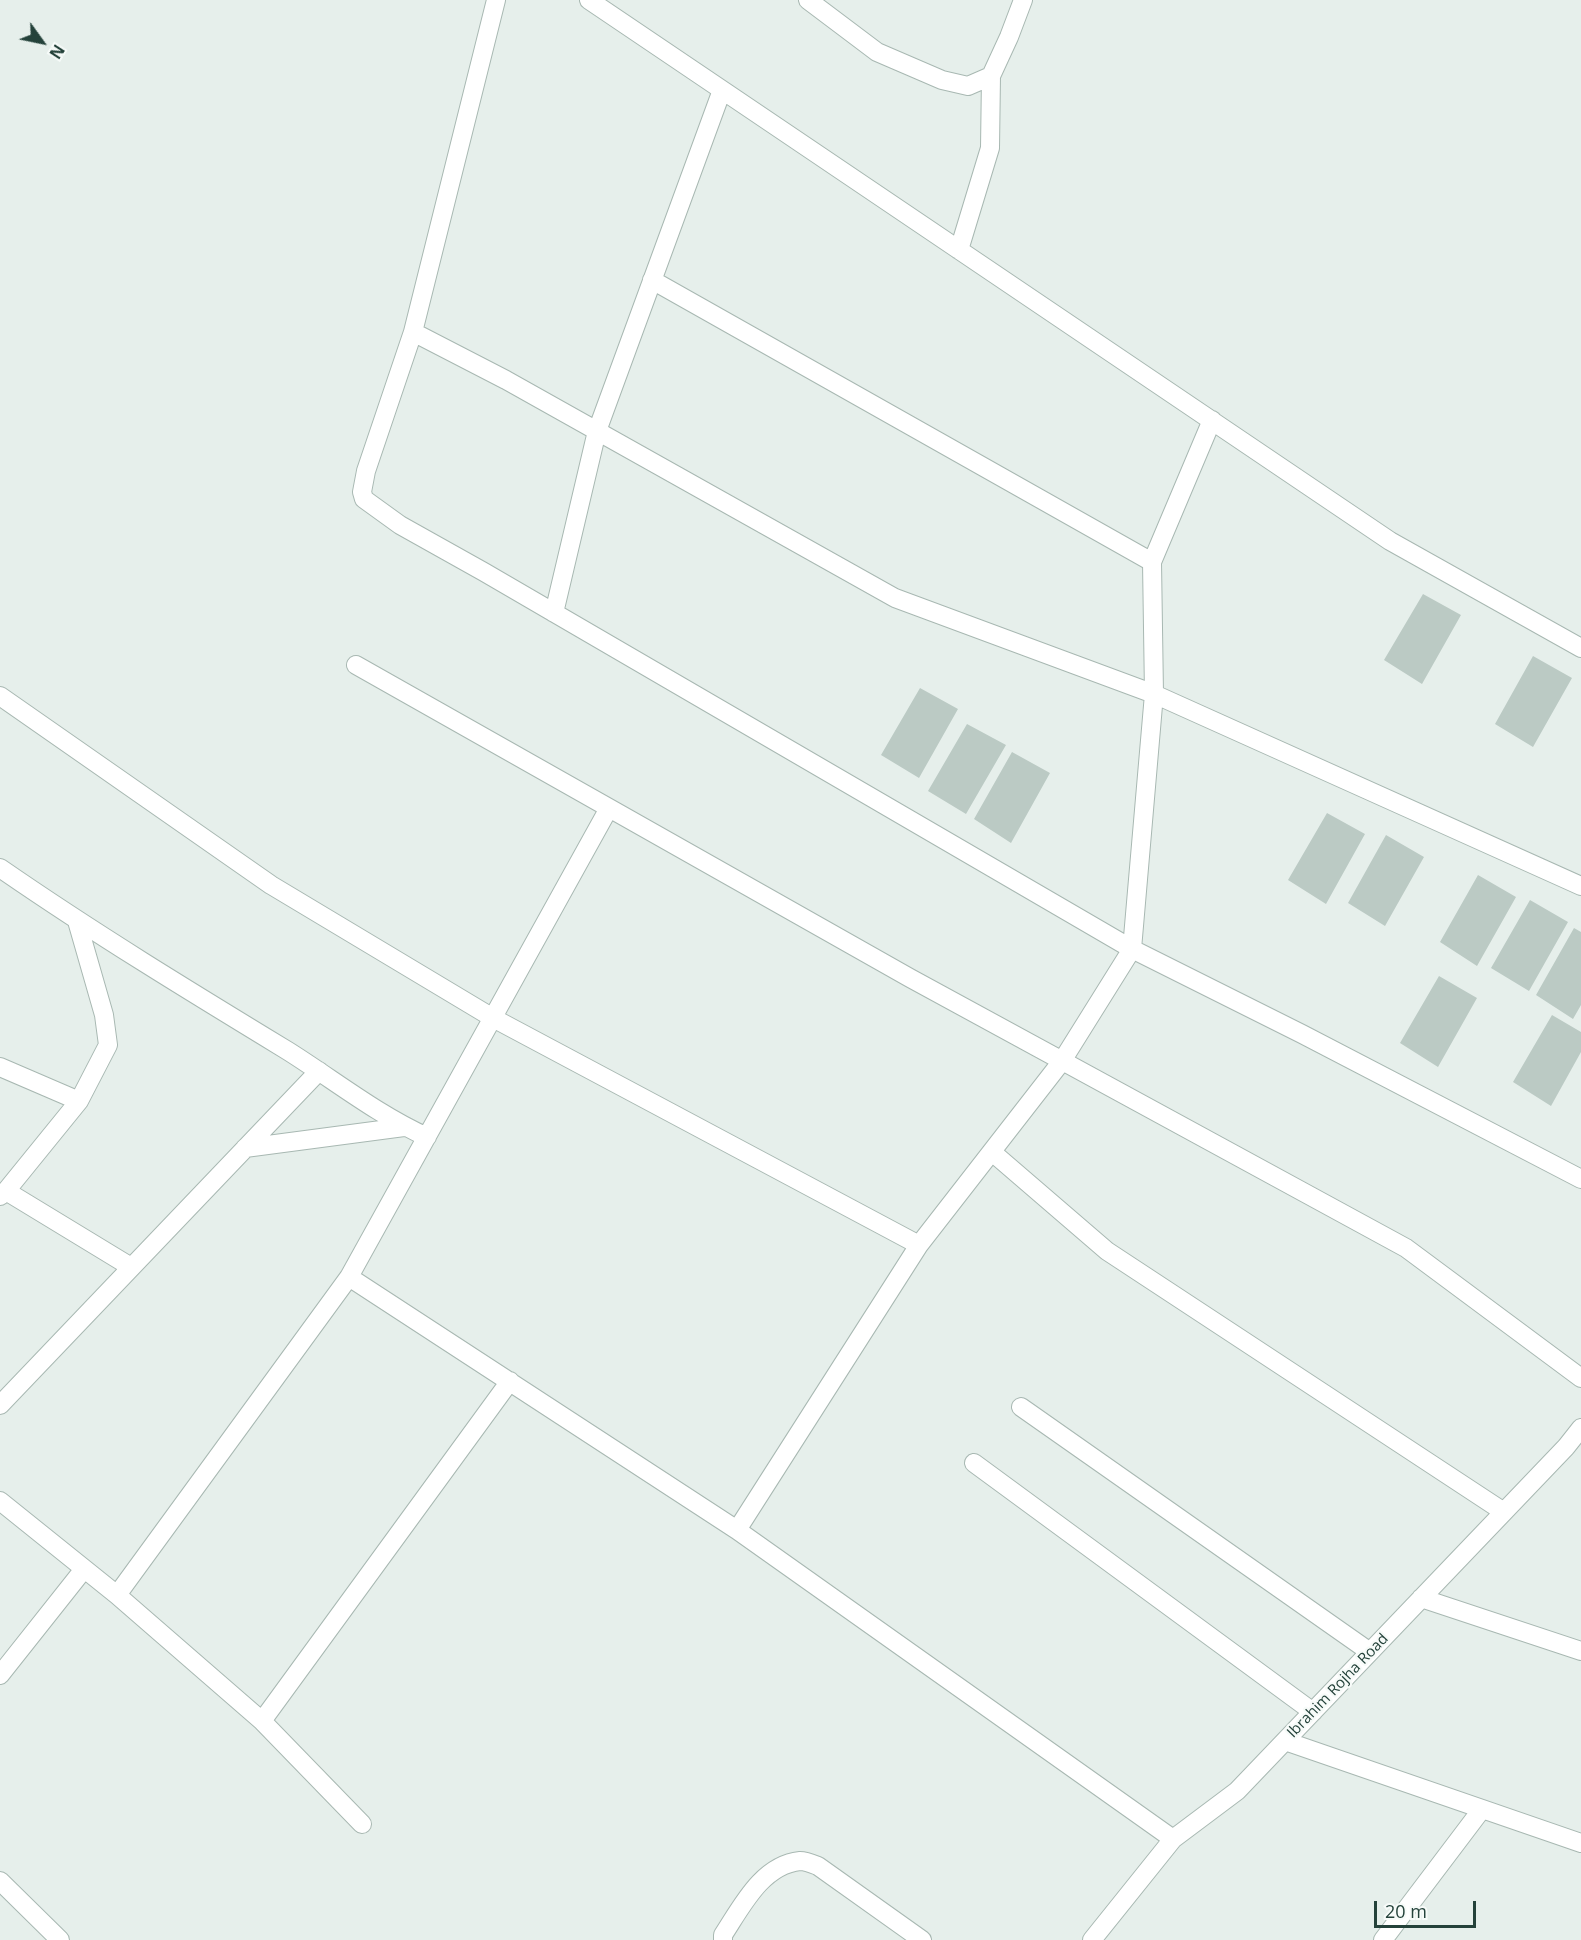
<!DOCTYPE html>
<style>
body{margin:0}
#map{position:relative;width:1581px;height:1940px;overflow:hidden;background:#e6efeb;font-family:"Open Sans",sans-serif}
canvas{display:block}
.north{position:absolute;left:12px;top:12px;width:60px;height:60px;-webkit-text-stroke:4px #f7fbf9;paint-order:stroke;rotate:123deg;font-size:16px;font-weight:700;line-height:24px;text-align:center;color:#24423a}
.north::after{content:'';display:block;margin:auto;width:21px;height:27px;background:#24423a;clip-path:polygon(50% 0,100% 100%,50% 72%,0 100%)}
.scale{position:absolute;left:1374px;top:1901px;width:102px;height:27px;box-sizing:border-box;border:3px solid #24423a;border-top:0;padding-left:8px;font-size:18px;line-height:21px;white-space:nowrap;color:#24423a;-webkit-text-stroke:4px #f7fbf9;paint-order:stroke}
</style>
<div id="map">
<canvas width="1581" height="1940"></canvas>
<div class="north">N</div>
<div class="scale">20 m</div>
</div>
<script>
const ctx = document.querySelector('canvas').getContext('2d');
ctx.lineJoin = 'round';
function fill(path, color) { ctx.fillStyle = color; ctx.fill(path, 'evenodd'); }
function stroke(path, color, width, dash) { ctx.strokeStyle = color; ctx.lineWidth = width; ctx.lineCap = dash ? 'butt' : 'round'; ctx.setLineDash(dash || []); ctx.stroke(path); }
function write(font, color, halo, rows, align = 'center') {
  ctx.font = font + ' "Open Sans",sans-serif'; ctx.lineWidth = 4.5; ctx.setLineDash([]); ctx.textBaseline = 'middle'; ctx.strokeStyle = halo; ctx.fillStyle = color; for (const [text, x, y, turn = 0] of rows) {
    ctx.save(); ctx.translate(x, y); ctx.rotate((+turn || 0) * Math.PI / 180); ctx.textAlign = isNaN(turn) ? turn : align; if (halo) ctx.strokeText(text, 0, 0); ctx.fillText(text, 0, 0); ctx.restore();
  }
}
const building = new Path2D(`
 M1423,594L1461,615L1422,684L1384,660Z
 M1533,656L1572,678L1533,747L1495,724Z
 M920,688L958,709L919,778L881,755Z
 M967,724L1006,745L966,814L928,791Z
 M1012,752L1050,773L1011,843L974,819Z
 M1327,813L1365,834L1326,904L1288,880Z
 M1386,835L1424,857L1385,926L1348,903Z
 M1478,875L1516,897L1477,966L1440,942Z
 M1530,900L1568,922L1529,991L1491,968Z
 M1574,928L1581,932V1005L1573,1019L1536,995Z
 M1439,976L1477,998L1438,1067L1400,1043Z
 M1552,1015L1581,1032V1052L1551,1106L1513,1082Z`);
const minor = new Path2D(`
 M496,0L413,332L366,471L362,492L364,499L400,525L484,572L1132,949L1302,1034L1581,1179
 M589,0L1390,541L1581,648
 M808,0L877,52L942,80L968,86L991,76L1009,37L1023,0
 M959,250L990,148L991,76
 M652,280L1152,562
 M413,332L506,380L895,598L1154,694L1581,886
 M554,613L597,431L722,90
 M356,665L910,978L1406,1248L1581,1378
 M0,696L271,885L493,1018L919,1245
 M0,868C94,933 191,992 288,1051C334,1080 378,1115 427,1137
 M0,1067L79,1101
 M245,1148L404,1127
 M992,1152L1107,1251L1504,1512
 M6,1191L79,1101L108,1045L104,1015L77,921
 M0,1196L6,1191L131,1267
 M349,1277L737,1530L1173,1839
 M0,1405L319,1071
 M1021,1407L1370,1652
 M974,1463L1313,1712
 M0,1501L117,1595L262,1721L362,1824
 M737,1530L919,1245L1062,1061L1132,949L1154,694L1152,562L1212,420
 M117,1595L349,1277L609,808
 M1421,1598L1581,1651
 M0,1675L84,1569
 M262,1721L510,1381
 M1285,1741L1581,1843
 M0,1881L60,1940
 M723,1940V1935C742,1906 762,1865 800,1861C806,1861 813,1864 818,1866L922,1940
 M1092,1940L1173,1839L1237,1791L1566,1447L1581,1428
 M1383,1940L1482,1809`);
const streetNames = [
 ["Ibrahim Rojha Road",1338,1686,-46]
];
fill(building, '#bbcac4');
stroke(minor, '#a8b8b2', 20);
stroke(minor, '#fff', 18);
write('15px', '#24423a', '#f7fbf9', streetNames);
</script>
